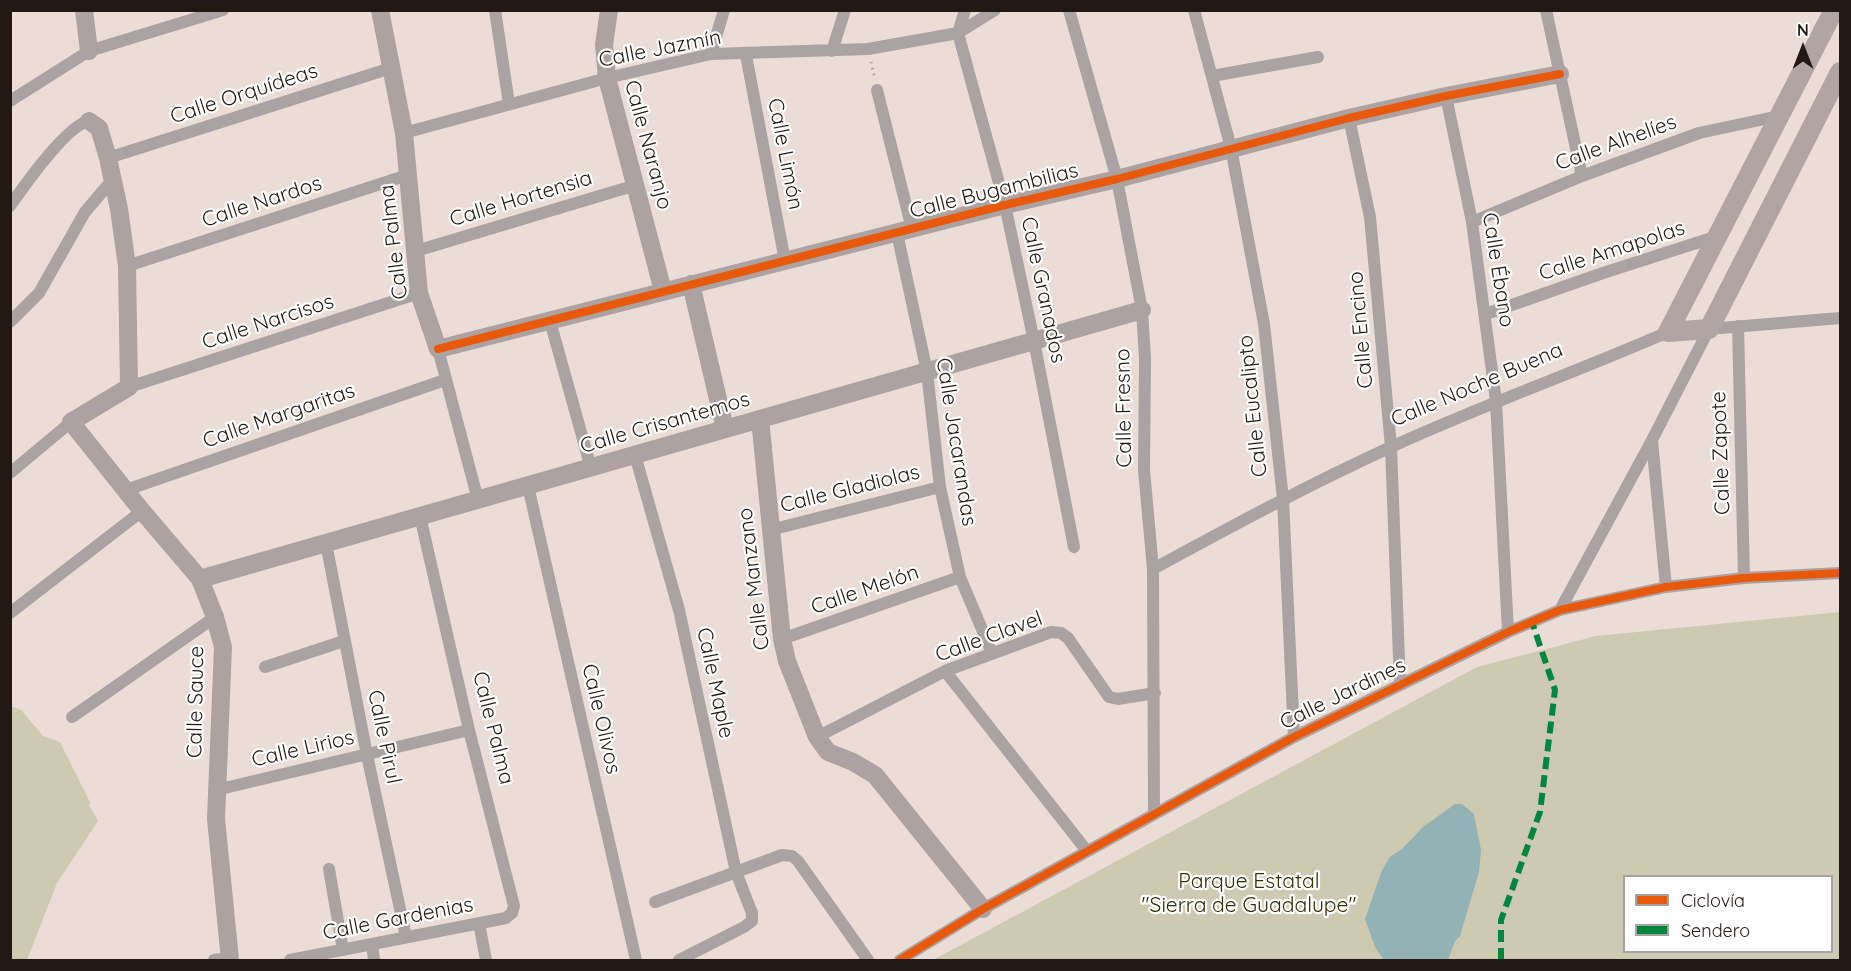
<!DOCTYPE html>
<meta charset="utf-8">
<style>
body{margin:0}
#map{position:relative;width:1851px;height:971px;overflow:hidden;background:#ebddd5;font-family:Quicksand,sans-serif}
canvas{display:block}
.frame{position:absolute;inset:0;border:12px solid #221915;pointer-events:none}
.legend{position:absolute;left:1623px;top:875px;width:210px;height:78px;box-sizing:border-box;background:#fff;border:2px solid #a7a3a1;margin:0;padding:8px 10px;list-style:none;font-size:18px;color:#221915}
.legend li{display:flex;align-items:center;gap:12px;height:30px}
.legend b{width:30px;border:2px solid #a7a3a1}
.north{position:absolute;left:1773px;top:18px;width:60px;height:60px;-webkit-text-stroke:4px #fff;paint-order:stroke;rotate:0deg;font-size:16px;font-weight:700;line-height:24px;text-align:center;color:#221915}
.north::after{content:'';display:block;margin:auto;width:21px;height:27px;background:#221915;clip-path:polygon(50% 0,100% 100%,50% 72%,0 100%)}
</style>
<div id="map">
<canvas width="1851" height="971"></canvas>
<div class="frame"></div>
<ul class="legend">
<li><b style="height:8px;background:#e8590c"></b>Ciclovía</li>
<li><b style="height:8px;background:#00873e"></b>Sendero</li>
</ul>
<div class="north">N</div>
</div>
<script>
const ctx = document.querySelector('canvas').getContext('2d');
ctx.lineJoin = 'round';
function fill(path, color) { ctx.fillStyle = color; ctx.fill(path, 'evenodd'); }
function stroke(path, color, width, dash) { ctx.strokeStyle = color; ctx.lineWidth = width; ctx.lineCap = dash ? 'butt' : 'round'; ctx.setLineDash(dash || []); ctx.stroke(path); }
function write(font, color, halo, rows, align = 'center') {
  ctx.font = font + ' Quicksand,sans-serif'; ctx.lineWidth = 4.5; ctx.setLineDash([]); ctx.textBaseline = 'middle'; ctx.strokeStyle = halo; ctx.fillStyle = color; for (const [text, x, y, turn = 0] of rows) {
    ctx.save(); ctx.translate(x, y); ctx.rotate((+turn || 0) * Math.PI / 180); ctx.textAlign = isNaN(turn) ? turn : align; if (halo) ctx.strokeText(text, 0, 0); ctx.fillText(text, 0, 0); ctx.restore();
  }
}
const green = new Path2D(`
 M1840,612V960H933L1477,667L1596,636ZM1624,876H1832V952H1624Z
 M11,706L21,710L43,736L60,742L90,802L89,805L98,821L57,883L27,960H11Z`);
const water = new Path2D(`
 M1455,804H1462L1474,814L1481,850L1479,872L1460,936L1455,941L1448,960H1384L1375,947L1365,919L1382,870L1390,857L1402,849L1423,827Z`);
const path = new Path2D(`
 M871,62L875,79`);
const street = new Path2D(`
 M495,10L509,104
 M965,10L958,33L1005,205L1034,341L1074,547
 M1069,10L1117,179L1142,310L1145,359L1144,470L1153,569L1154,813
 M1194,10L1231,148L1264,324L1283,499L1294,737
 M1546,10L1582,176
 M832,51L845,10
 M711,54L724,10
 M746,55L785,261
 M1212,76L1318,57
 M877,90L912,229
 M1446,96L1472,222L1496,401L1508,632
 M10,101L89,51L223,10
 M1349,118L1370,217L1391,447L1400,685
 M404,133L607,78L711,54L868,49L958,33L995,10
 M108,158L391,68
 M10,206C24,186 67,125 89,121
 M1472,222L1582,176L1699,133L1779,116
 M897,233L927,372L940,487L960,577L992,653
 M416,251L636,185
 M127,266L408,175
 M1486,314L1603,273L1718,236
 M550,321L591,468
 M10,322L39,293L85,212L113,179
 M1738,326L1744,578
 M438,349L478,500
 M129,387L419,293
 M1652,441L1666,587
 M635,455L679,610L736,872L752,913V921L744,927L679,960
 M10,473L71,422
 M528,486L636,960
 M126,490L445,380
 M770,530L940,487
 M326,543L367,755L406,937
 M1153,569C1232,526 1310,484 1391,447C1482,405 1577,372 1668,332
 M1560,610L1652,440L1709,329L1840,318
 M10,613L142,511
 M782,639L960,577
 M265,667L344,641
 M945,671L1087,851
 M72,717L215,617
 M817,737L945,671L1051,632L1061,633L1068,638L1109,697L1118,699L1155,693
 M216,790L469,730
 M329,869L343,950
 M655,902L782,855L792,856L798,861L868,960
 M479,923L486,960
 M372,944L374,960
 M214,960L229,958
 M290,960L506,918L512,913L514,906L469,730L420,516
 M900,960L983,909L1294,737L1508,632L1560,610L1666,587L1744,578L1840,573`);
const secondary = new Path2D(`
 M84,10L89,51
 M380,10L404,133L419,293L438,349L1005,205L1117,179L1349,118L1446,96L1560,74
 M609,10L604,45L607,78L663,291
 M89,121L99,128L108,158L119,209L127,266L129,387L71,422L142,511L200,579L215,617L223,647L216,819L230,960
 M691,284L725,429
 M760,419L782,639L787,661L817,737L828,752L853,762L875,775L983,909
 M200,579L1142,310`);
const primary = new Path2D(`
 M1668,332L1834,10
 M1668,332L1709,329L1840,72`);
const quiet = new Path2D(`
 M1501,960V920L1540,812L1555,690L1532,622`);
const cycleway = new Path2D(`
 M438,349L1005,205L1117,179L1349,118L1446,96L1560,74
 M900,960L983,909L1294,737L1508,632L1560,610L1666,587L1744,578L1840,573`);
const streetNames = [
 ["Calle Jazmín",660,49,-11],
 ["Calle Orquídeas",244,94,-18],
 ["Calle Alhelíes",1616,143,-20],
 ["Calle Naranjo",648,145,75],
 ["Calle Limón",785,154,79],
 ["Calle Bugambilias",994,191,-14],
 ["Calle Hortensia",521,199,-17],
 ["Calle Nardos",262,202,-18],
 ["Calle Palma",394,242,-97],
 ["Calle Amapolas",1612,251,-18],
 ["Calle Ébano",1498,270,81],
 ["Calle Granados",1043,290,78],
 ["Calle Narcisos",268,322,-18],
 ["Calle Encino",1361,330,-95],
 ["Calle Noche Buena",1477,385,-23],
 ["Calle Eucalipto",1253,406,-96],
 ["Calle Fresno",1124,408,-91],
 ["Calle Margaritas",279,416,-19],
 ["Calle Crisantemos",665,423,-16],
 ["Calle Jacarandas",956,442,81],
 ["Calle Zapote",1721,453,-92],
 ["Calle Gladiolas",850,489,-14],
 ["Calle Manzano",754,579,-97],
 ["Calle Melón",865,590,-19],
 ["Calle Clavel",989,637,-20],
 ["Calle Maple",715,683,78],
 ["Calle Jardines",1343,694,-26],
 ["Calle Sauce",196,702,-89],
 ["Calle Olivos",601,719,77],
 ["Calle Palma",493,728,76],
 ["Calle Pirul",384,737,78],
 ["Calle Lirios",303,749,-13],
 ["Calle Gardenias",398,919,-11]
];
const parkNames = [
 ["Parque Estatal",1249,882],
 ["\"Sierra de Guadalupe\"",1249,906]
];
fill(green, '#cecab2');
fill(water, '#93b2b5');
stroke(path, '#aaa2a1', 3, [1.5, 4.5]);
stroke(street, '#aaa2a3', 12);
stroke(secondary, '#aba2a1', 18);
stroke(primary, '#b0a5a3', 20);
stroke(quiet, '#00873e', 6, [12, 6]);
stroke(cycleway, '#e8590c', 8);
write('21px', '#221915', '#fff', streetNames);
write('21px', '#2f3100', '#fff', parkNames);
</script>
